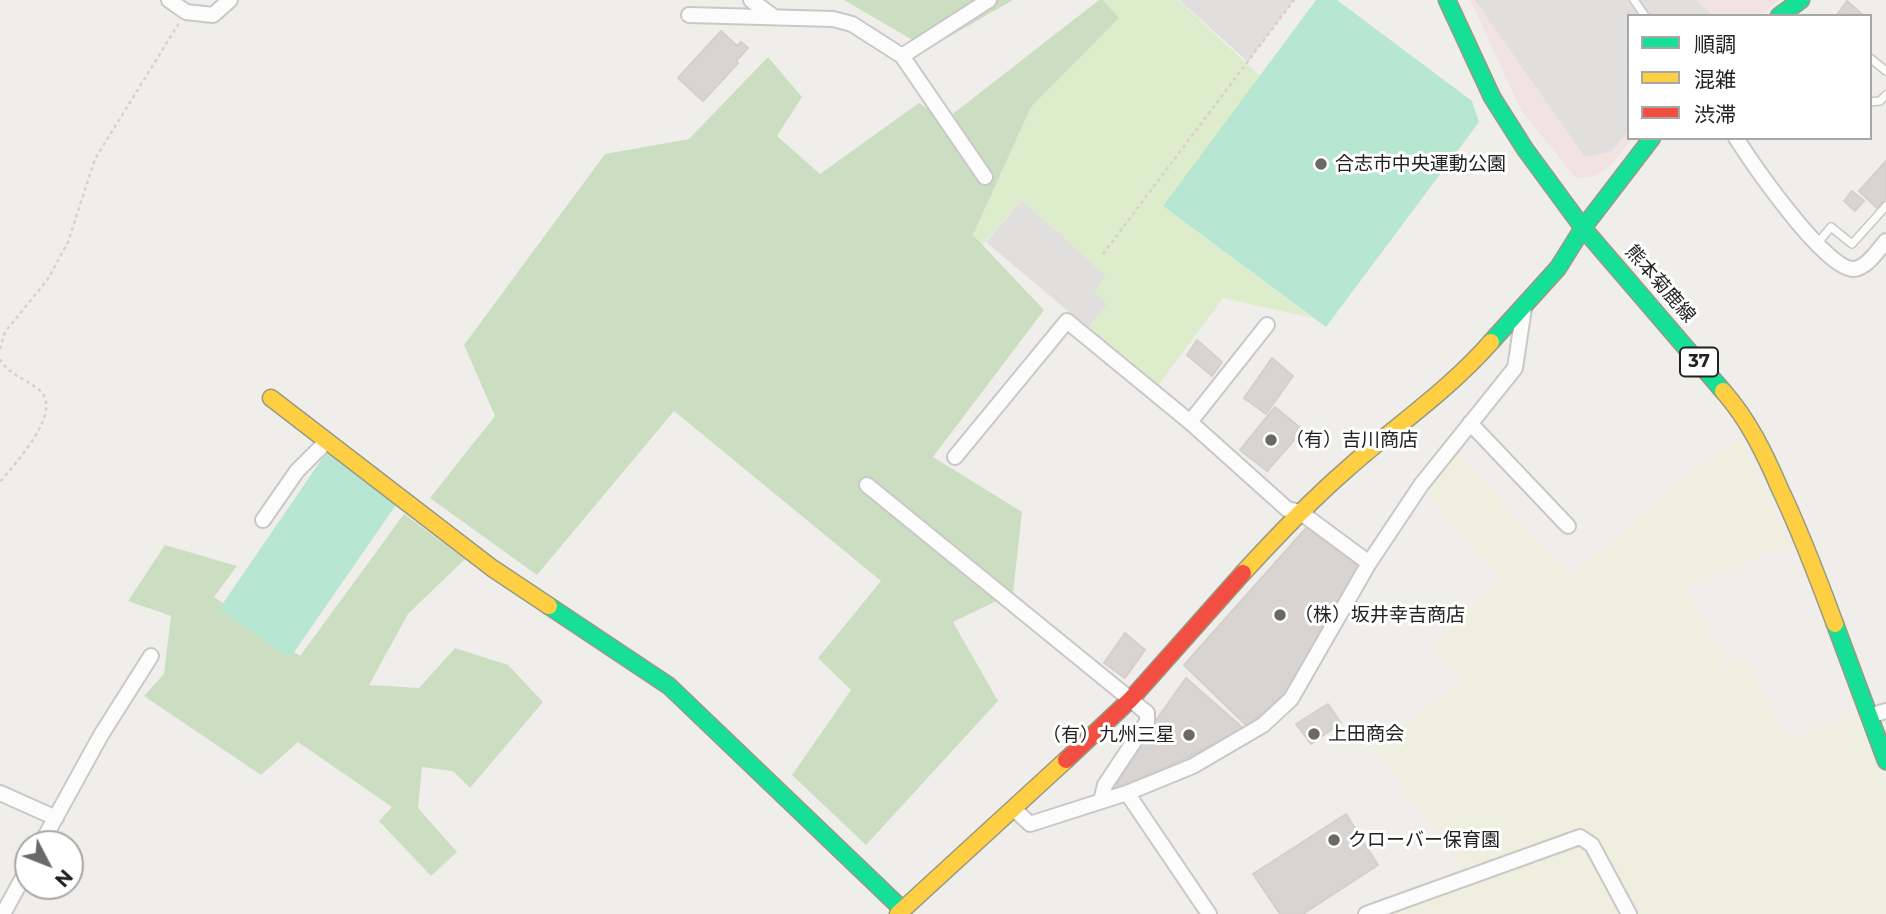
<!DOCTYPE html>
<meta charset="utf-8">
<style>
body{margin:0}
#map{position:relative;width:1886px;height:914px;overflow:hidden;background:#f0eeeb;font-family:Montserrat,"Noto Sans JP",sans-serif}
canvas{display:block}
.legend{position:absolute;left:1627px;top:14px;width:245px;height:126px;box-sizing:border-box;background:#fff;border:2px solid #a7a7a7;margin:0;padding:9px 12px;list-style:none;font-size:21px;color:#222}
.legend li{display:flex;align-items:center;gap:14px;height:35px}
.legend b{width:35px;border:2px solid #a7a7a7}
.north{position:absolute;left:14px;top:830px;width:70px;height:70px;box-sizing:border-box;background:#fff;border:2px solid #a7a7a7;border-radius:50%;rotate:132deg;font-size:19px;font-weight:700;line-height:28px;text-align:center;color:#222}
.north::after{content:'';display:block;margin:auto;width:24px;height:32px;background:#6a6968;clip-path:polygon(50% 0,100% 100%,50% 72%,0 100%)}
</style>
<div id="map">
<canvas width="1886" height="914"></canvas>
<ul class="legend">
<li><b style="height:9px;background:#16e098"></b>順調</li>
<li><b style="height:9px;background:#ffcf43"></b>混雑</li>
<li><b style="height:9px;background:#f24e42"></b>渋滞</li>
</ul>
<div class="north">N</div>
</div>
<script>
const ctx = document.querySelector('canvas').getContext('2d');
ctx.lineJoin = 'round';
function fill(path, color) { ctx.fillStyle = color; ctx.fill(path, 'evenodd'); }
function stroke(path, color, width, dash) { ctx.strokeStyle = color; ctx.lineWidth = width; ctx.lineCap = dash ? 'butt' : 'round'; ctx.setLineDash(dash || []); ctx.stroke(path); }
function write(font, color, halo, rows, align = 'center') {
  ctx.font = font + ' Montserrat,"Noto Sans JP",sans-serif'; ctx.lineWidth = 6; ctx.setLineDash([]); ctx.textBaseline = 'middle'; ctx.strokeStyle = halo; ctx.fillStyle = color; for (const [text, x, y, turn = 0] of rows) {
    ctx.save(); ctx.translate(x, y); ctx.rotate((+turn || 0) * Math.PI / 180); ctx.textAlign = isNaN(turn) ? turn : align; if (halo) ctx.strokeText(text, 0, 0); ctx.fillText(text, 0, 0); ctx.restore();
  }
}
const commercial = new Path2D(`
 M1470,0H1780L1758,16H1629V138H1633L1611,166L1593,177L1576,178L1522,112Z`);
const farmland = new Path2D(`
 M1740,439L1790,544L1686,586L1726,664L1746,660L1787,741L1854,715L1886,786V914H1367L1469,876L1376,749L1463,679L1432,646L1501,582L1421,485L1457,453L1571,577L1682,480Z`);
const grass = new Path2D(`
 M1103,0H1178L1260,76L1163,206L1313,318L1223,298L1157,387L1088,328L1106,304L1093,293L1106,276L1022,200L982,245L973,235L1031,107L1118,19Z`);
const forest = new Path2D(`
 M844,0H1013L928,49Z
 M1099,0H1103L1119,18L1031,107L973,235L1044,310L933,457L1022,512L1013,593L953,622L998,701L866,845L792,775L851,690L818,658L881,581L674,411L537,575L430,498L495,416L464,345L605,154L689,139L768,57L802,97L777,136L820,174L919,103L945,120Z
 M404,514L465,559L408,614L369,685L419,688L455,648L508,665L543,702L470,788L453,771L422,767L418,808L457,852L431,876L379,821L392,807L298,742L261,775L144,696L164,674L171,616L128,601L165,545L237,566L214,597L300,656Z`);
const pitch = new Path2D(`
 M1316,0H1337L1472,101L1479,122L1326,327L1163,206Z
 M326,453L398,502L290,658L219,609Z`);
const parking = new Path2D(`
 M1179,0H1294L1248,62Z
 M1475,0H1696L1714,16H1629V130L1612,151L1585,157Z
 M1022,200L1106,276L1094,293L1107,304L1088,328L986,242Z`);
const building = new Path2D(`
 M1847,1L1864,16H1836Z
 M721,31L737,46L741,42L748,48L736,61L738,63L703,101L678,78Z
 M1886,161V198L1877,208L1859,191Z
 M1852,191L1864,201L1855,211L1844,201Z
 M1197,340L1222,362L1212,376L1187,355Z
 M1272,358L1293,376L1266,414L1244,398Z
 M1275,407L1303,430L1267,471L1240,450Z
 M1308,526L1361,565L1288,691L1247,726L1184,665Z
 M1125,633L1145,650L1125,678L1104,663Z
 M1186,678L1244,729L1168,767L1115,788L1142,740Z
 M1328,704L1341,723L1311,744L1296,724Z
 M1346,814L1378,865L1303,914H1280L1253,874Z`);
const path = new Path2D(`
 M1103,254L1294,0
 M0,349L5,332L48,279L68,242L95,159L179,23
 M0,359C9,375 24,378 38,389C66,410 15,463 0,482`);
const lane = new Path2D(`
 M1634,0L1645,16
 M1870,58L1886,71
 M1870,102L1880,101L1886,95
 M1817,244L1831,227L1852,244L1886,206`);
const street = new Path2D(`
 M169,0L186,12L213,15L230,0
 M751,0L774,17
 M689,15L833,19L852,24L902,56L989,0
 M902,56L985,177
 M1736,138C1752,163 1826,271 1854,269C1867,268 1878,250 1886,241
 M1190,422L1267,325
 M1470,423L1568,526
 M955,457L1067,321L1190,422L1287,509L1300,512L1369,563
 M867,485L1147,713V722L1105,785L1101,801
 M263,520L297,471L327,441
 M1869,716L1886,711
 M0,793L56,818
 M1127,793L1209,914
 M1014,809L1030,824L1127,793L1193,766L1263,725L1291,699L1369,563L1421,485L1515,368L1524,308
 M41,844L101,735L151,656
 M3,914L28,868
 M1366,914L1580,837L1592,845L1629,914`);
const fast = new Path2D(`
 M1447,0L1492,97L1525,149L1583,228L1723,391
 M1779,16L1801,0
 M1491,342L1558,268L1583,228L1652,138
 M549,606L669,686L903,910
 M1835,624L1886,761`);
const slow = new Path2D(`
 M1723,391C1748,419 1765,454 1780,489C1801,533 1818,578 1835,624
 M271,398L492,568L549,606
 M1243,573C1276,537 1309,502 1346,470C1394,427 1448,391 1491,342
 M898,914L1066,760`);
const jam = new Path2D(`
 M1066,760L1131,699L1243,573`);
const markers = [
 [1321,164,7,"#6a6968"],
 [1271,440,7,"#6a6968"],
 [1280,615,7,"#6a6968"],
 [1314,734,7,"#6a6968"],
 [1189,735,7,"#6a6968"],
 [1334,840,7,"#6a6968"]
];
const shields = [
 [1699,362,38]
];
const shieldNames = [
 ["37",1699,362]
];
const poiNames = [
 ["合志市中央運動公園",1335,164],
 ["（有）吉川商店",1285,440],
 ["（株）坂井幸吉商店",1294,615],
 ["上田商会",1328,734],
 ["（有）九州三星",1175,735,"right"],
 ["クローバー保育園",1348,840]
];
const streetNames = [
 ["熊本菊鹿線",1660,284,49]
];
fill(commercial, '#f1e3e1');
fill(farmland, '#efefdf');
fill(grass, '#ddeccb');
fill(forest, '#cbdec1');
fill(pitch, '#b7e6d2');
fill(parking, '#e0dfde');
fill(building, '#d7d4d2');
stroke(building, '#d3d0cc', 2);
stroke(lane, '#c9c8c7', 10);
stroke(street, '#c9c8c7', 18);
stroke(fast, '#999a82', 19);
stroke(slow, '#999a82', 19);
stroke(jam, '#999a82', 19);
stroke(path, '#dccecd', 2.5, [3.5, 3.5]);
stroke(lane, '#fdfcfc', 7);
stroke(street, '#fdfcfc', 14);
stroke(fast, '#16e098', 16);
stroke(slow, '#ffcf43', 16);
stroke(jam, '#f24e42', 16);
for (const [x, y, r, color] of markers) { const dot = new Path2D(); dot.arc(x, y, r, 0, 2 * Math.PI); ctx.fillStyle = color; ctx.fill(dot); stroke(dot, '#fff', 2.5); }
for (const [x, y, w] of shields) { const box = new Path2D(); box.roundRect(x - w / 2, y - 14.5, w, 29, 5); ctx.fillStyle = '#fff'; ctx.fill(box); stroke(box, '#222', 2); }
write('bold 18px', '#222', null, shieldNames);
write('19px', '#222', '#fff', poiNames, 'left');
write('19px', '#222', '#fff', streetNames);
</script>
